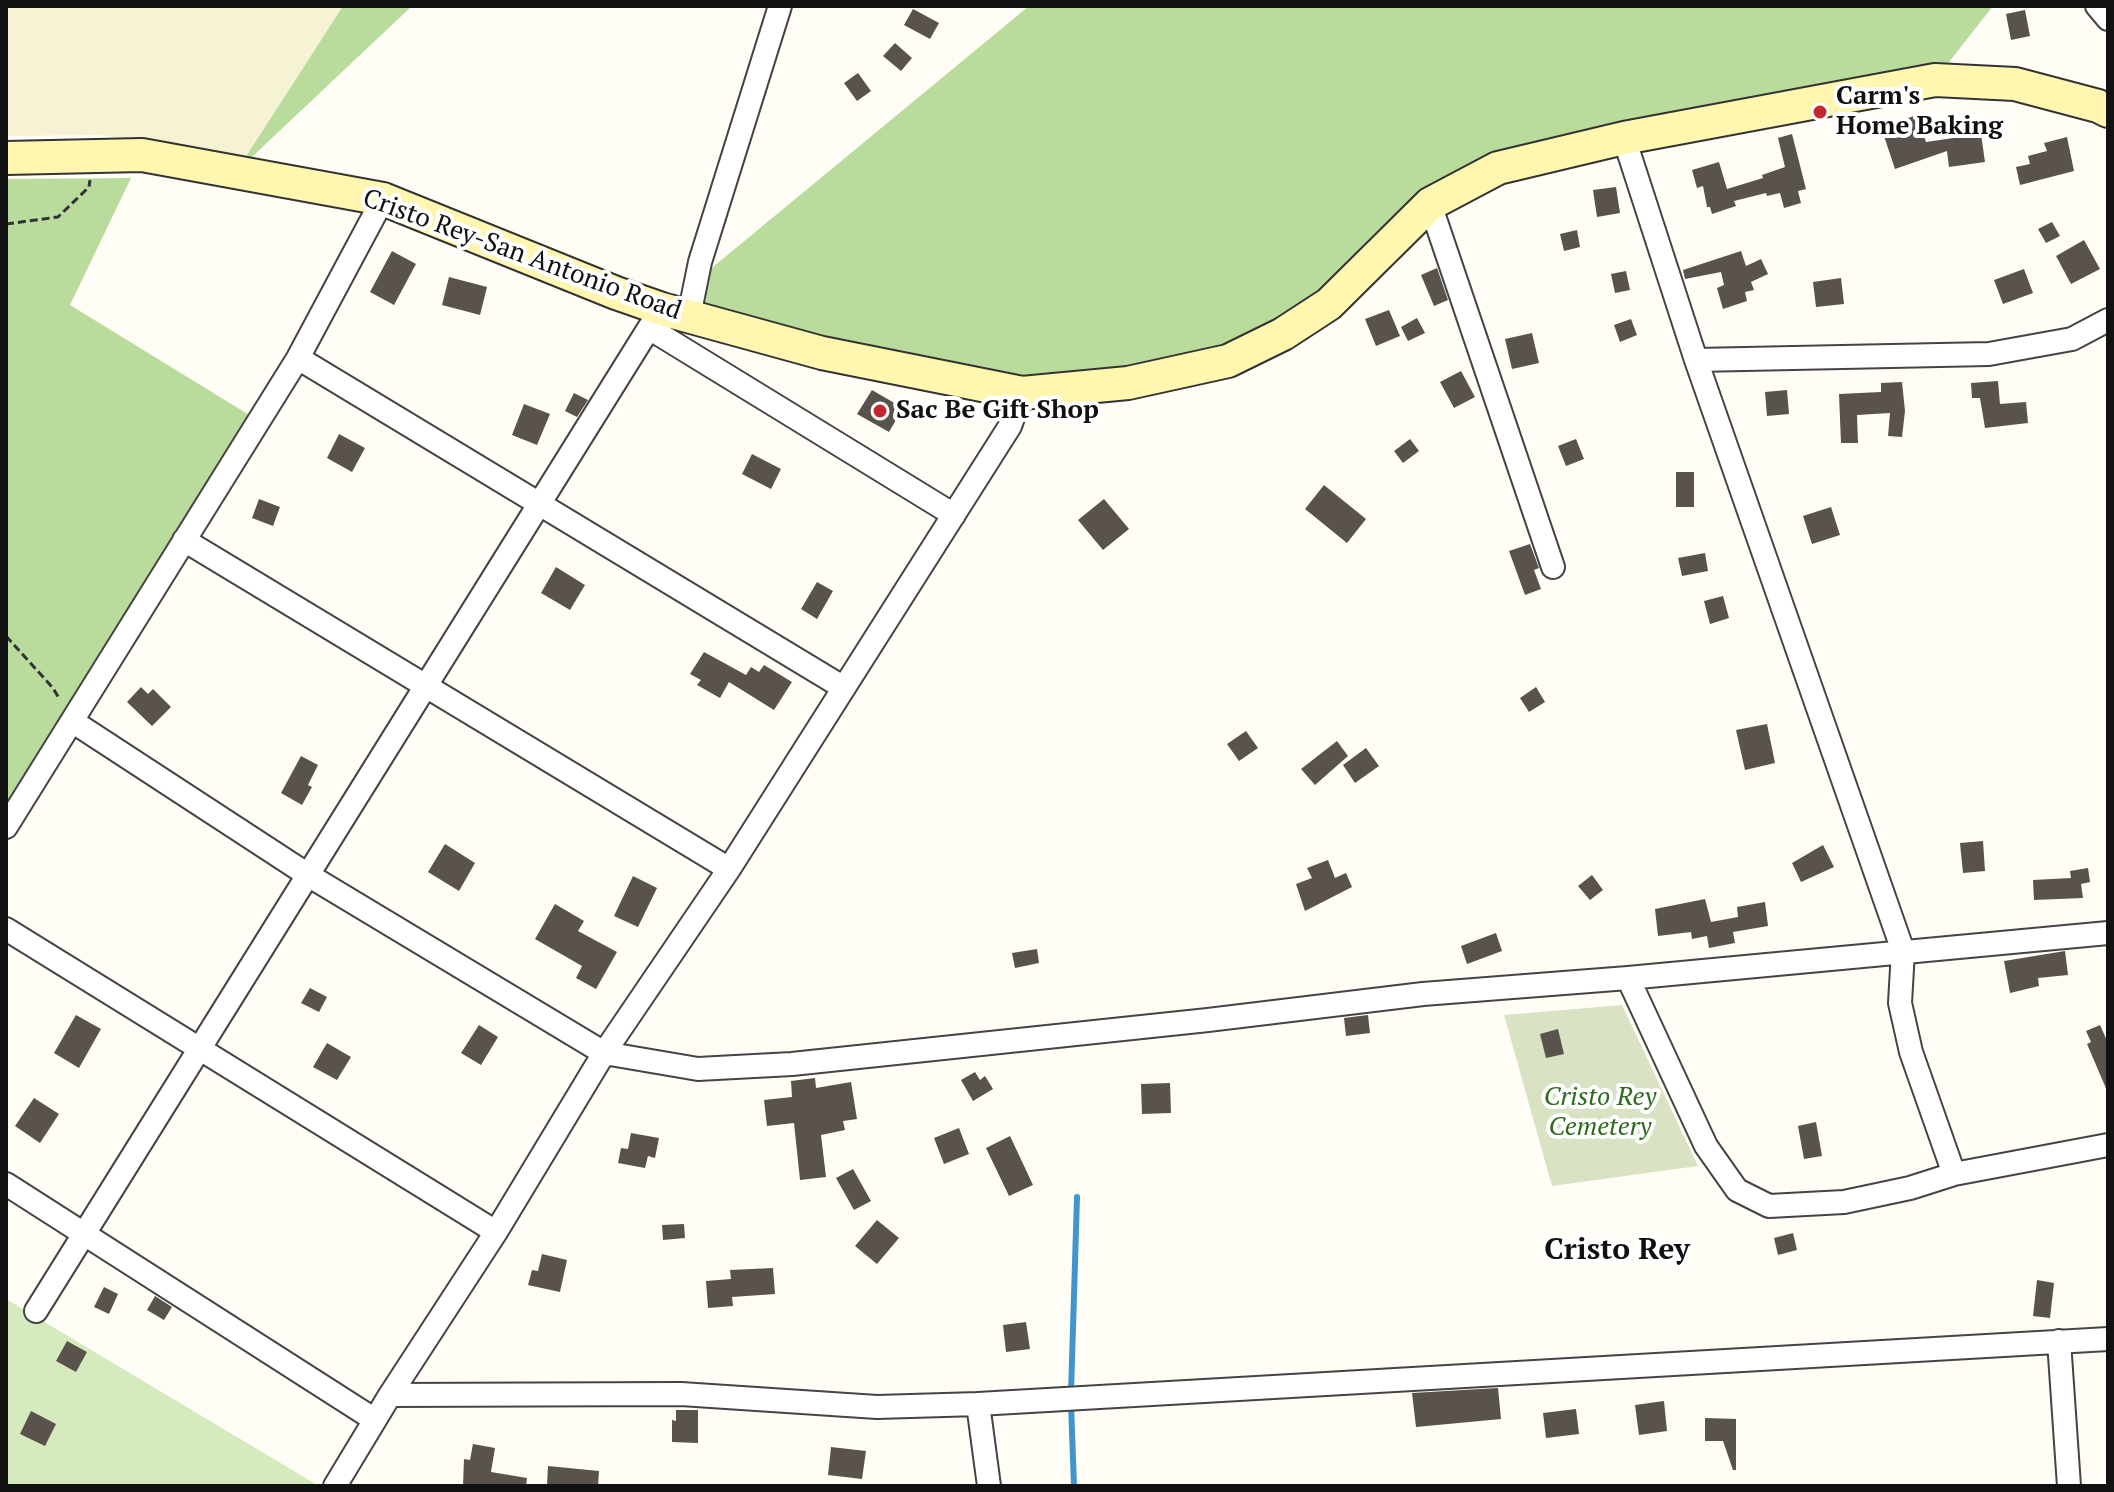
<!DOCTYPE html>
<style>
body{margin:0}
#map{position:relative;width:2114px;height:1492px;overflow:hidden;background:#fffdf5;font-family:"PT Serif",serif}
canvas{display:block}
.frame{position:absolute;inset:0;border:8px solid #111;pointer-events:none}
</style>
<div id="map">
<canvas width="2114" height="1492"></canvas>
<div class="frame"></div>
</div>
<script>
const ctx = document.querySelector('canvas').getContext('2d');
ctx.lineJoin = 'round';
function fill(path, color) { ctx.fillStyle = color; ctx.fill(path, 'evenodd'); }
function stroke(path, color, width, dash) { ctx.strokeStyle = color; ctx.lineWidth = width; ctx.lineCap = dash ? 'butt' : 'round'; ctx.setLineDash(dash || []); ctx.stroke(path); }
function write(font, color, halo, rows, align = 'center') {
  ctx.font = font + ' "PT Serif",serif'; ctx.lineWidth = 8; ctx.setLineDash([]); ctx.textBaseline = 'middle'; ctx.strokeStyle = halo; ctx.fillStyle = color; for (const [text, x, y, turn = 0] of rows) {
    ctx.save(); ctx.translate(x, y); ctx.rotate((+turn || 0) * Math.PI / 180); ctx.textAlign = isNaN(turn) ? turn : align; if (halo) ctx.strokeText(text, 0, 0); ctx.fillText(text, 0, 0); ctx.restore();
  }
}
const farmland = new Path2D(`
 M6,6H343L236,172L244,159L99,135L6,136Z`);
const green = new Path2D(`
 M6,1299L319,1486H6Z`);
const forest = new Path2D(`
 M343,6H412L236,172Z
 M1029,6H1993L1935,80L1498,168L1283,334L1022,393L662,309Z
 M131,178L70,305L259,421L6,827V179Z`);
const cemetery = new Path2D(`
 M1622,1005L1698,1166L1552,1186L1504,1015Z`);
const stream = new Path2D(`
 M1071,1393L1077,1197
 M1071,1404L1074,1486`);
const building = new Path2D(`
 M913,9L939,23L930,39L904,25Z
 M2025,10L2030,36L2011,40L2006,14Z
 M895,43L912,58L901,71L883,56Z
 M858,73L871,91L857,101L844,83Z
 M1917,115L1926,142L1981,134L1985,162L1949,167L1947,151L1895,169L1881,127Z
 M1792,134L1806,189L1798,191L1801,203L1784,208L1780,193L1767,196L1766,193L1734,201L1736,206L1712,214L1710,207H1707L1703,186L1697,188L1692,170L1719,162L1727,189L1763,178L1762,175L1785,167L1778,138Z
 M2067,137L2074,171L2020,185L2016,167L2030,164L2028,156L2047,151L2044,143Z
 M1616,187L1620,213L1597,217L1593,190Z
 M2052,222L2060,236L2046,243L2038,229Z
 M1577,230L1580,247L1564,251L1560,234Z
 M2084,240L2100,269L2071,284L2056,256Z
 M392,251L416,264L394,305L370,292Z
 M1741,251L1746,266L1761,259L1768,274L1751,282L1754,290L1745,292L1747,301L1723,309L1717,288L1724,285L1721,272L1685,279L1683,270Z
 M1437,268L1448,300L1434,306L1421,275Z
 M2024,269L2033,293L2003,304L1994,280Z
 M1626,271L1630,290L1615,293L1611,274Z
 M449,277L487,287L480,315L442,305Z
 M1841,278L1844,304L1816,307L1813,282Z
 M1389,310L1400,336L1376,346L1365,319Z
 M1417,318L1425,333L1408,341L1401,327Z
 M1631,319L1637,335L1620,342L1614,325Z
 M1532,333L1539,363L1512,369L1505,339Z
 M1461,371L1475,397L1454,408L1440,382Z
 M1998,381L2000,404L2026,402L2028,423L1985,428L1980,398H1972L1971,383Z
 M1902,382L1905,411L1902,437L1888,436L1890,413L1857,415L1858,443H1841L1839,394L1881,392V383Z
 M872,390L903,408L889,432L857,414Z
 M1787,390L1789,414L1767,416L1765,392Z
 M574,393L588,400L577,417L565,411Z
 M524,404L550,414L537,445L512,435Z
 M339,434L365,448L352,472L327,458Z
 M1410,439L1419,451L1403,463L1394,451Z
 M1576,439L1584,459L1566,466L1558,446Z
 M752,454L781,469L771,489L742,474Z
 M1676,472H1694V507H1676Z
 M1324,485L1366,519L1347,543L1305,509Z
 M259,499L280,507L273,526L252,518Z
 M1104,499L1129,529L1103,550L1078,520Z
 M1831,507L1840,535L1812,544L1803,516Z
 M1530,544L1539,568L1534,570L1541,589L1525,595L1509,551Z
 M1705,553L1708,571L1682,576L1678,558Z
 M556,567L585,585L570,610L541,593Z
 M817,582L833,591L817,619L801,609Z
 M1723,596L1729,618L1710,624L1704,601Z
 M704,652L746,675L751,667L759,672L764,665L792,682L774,710L729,682L720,698L697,685L701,680L690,674Z
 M141,687L148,694L153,689L171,707L152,726L127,702Z
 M1536,687L1545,702L1529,712L1520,698Z
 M1767,724L1775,763L1745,770L1736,730Z
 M1246,731L1258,748L1239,761L1227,744Z
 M1337,741L1348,756L1315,785L1301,769Z
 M1366,748L1379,766L1355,783L1343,765Z
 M301,756L318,765L308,785L312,787L302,805L281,793Z
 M1983,841L1985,871L1963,873L1960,843Z
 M445,844L475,863L459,891L428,872Z
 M1823,845L1834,867L1801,882L1792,863Z
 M1328,860L1335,878L1346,873L1352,887L1305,911L1296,884L1312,878L1307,868Z
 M2088,868L2090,882L2081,884L2083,898L2034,900L2033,880L2071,878L2070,871Z
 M1592,875L1603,890L1590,900L1578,886Z
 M633,876L657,888L638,927L614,916Z
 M1705,899L1711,922L1738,917L1737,907L1765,902L1768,926L1733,932L1735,943L1709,948L1707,936L1692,939L1691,932L1658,936L1655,909Z
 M555,904L584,921L578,931L617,952L596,989L576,978L582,966L535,939Z
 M1496,933L1502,951L1467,964L1461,946Z
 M1037,949L1039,963L1015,968L1012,953Z
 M2065,951L2068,975L2038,978L2039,986L2010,993L2004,961Z
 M310,988L327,997L319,1012L301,1003Z
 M76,1015L101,1029L79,1068L54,1053Z
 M1368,1015L1370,1033L1346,1036L1344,1018Z
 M479,1025L498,1037L481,1065L461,1053Z
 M2100,1025L2108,1043V1093L2087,1044L2091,1042L2086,1031Z
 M1558,1029L1564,1054L1546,1058L1540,1034Z
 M327,1043L351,1057L337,1080L313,1067Z
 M975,1072L980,1080L985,1076L993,1089L973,1101L961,1080Z
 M815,1078L816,1088L851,1082L857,1119L843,1121L845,1130L821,1135L826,1177L800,1180L794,1123L767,1126L764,1100L792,1097L791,1081Z
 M1170,1083L1171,1113L1142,1114L1141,1084Z
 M34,1098L59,1114L40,1143L15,1126Z
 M1816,1122L1822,1156L1804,1159L1798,1126Z
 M959,1128L969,1154L944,1164L934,1138Z
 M631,1133L659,1138L655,1158L648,1156L645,1168L618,1163L621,1148L628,1149Z
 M1010,1136L1033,1185L1009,1196L986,1148Z
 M853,1169L871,1201L854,1210L836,1178Z
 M877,1220L899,1238L877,1264L855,1246Z
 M684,1224L685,1238L663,1240L662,1225Z
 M1793,1233L1797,1250L1778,1255L1774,1238Z
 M542,1254L567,1260L560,1292L528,1285L532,1270L538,1271Z
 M773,1268L775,1294L732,1297L733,1306L708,1308L706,1281L731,1279L730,1270Z
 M2037,1280L2054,1283L2050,1318L2033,1316Z
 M104,1287L118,1294L109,1314L94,1307Z
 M155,1296L172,1307L164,1320L147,1310Z
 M1026,1322L1030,1349L1006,1352L1003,1325Z
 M67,1341L87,1352L76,1372L56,1361Z
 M1498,1388L1501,1419L1416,1427L1412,1393Z
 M1664,1401L1667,1431L1639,1435L1635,1405Z
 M1576,1409L1579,1434L1546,1438L1543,1413Z
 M676,1410H698V1443L672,1442V1420L676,1421Z
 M31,1411L56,1424L45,1446L20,1434Z
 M1705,1418L1736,1419V1470H1733L1723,1441H1705Z
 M473,1444L495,1448L491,1472L527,1478L526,1486H463L464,1459L470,1460Z
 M831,1447L866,1451L862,1479L828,1475Z
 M548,1466L599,1471L598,1486L547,1485Z`);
const path = new Path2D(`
 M6,224L58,217L89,187L90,180
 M6,636L53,688L60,700
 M201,1486H209`);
const street = new Path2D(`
 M2097,6L2108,19
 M1624,138L1696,360L1903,951L1900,1003L1911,1052L1954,1174
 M1430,204L1553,567
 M689,316L700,262L780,6
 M657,317L649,328L954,515
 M298,358L844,688
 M1696,360L1989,354L2072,339L2108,320
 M184,540L729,869
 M72,721L308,875L604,1053L698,1069L792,1064L1208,1020L1423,994L1628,978L2108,933
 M6,827L298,358L383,199
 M6,929L496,1232
 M1628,978L1706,1146L1737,1190L1769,1206L1844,1202L1910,1188L1954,1174L2108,1145
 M6,1184L375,1420
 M36,1311L649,328
 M2059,1341L2069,1486
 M390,1395L681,1394L877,1407L978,1404L2108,1339
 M978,1404L989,1486
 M335,1486L390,1395L496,1232L604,1053L729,869L1010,426L1022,393`);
const secondary = new Path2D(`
 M6,158L142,155L383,199L616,293L662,309L822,353L1022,393L1128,383L1228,361L1283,334L1329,304L1430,204L1498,168L1624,138L1935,80L2015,84L2098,106L2108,111`);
const markers = [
 [1820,112,8,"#c4262e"],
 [880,411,8,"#c4262e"]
];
const poiNames = [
 ["Carm's",1836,97],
 ["Home Baking",1836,127],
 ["Sac Be Gift Shop",896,411]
];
const streetNames = [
 ["Cristo Rey-San Antonio Road",522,255,20]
];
const parkNames = [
 ["Cristo Rey",1600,1098],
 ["Cemetery",1600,1128]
];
const quarterNames = [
 ["Cristo Rey",1617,1250]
];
fill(farmland, '#f6f3d4');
fill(green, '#d5ebbd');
fill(forest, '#b9dc9c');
fill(cemetery, '#d9e3c4');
stroke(stream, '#3f96cf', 6);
fill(building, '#5a524d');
stroke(street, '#444', 26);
stroke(secondary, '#333', 36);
stroke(path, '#333', 3, [8, 4]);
stroke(street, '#fff', 22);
stroke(secondary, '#fff6b0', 32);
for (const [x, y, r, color] of markers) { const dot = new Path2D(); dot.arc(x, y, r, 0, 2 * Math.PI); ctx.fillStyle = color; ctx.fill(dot); stroke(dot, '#fff', 3); }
write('bold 26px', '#111', '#fff', poiNames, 'left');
write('26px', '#111', '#fff', streetNames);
write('italic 26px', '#2f6b1f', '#fff', parkNames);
write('bold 30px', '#111', '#fff', quarterNames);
</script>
